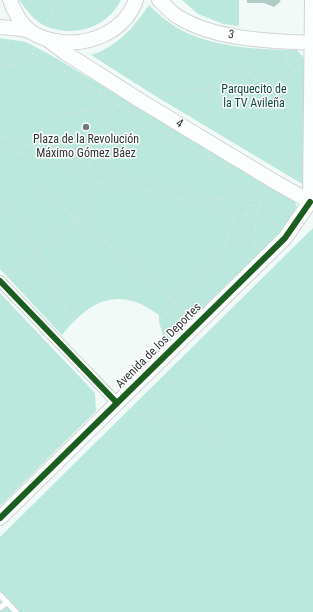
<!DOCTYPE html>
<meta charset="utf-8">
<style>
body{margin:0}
canvas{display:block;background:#f2faf8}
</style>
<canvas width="313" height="612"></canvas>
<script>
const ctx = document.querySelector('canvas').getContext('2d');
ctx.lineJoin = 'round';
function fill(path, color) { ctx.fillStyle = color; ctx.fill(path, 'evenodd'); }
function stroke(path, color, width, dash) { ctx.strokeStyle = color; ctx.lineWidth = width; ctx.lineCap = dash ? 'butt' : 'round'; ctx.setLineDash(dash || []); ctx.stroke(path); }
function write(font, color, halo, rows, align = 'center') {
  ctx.font = font + ' "Roboto Condensed",sans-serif'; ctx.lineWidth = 3; ctx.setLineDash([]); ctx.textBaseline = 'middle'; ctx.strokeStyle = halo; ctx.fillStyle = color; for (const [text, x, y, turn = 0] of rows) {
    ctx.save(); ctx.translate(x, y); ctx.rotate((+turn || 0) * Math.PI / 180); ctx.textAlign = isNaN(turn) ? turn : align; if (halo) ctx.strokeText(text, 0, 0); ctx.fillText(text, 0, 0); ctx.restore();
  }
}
const green = new Path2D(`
 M19,0H121C107,28 74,38 45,26C34,21 26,9 19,0Z
 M182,0H239V26L223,24L198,14Z
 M149,5C158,14 170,24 181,30C213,47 260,50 297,50L304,58V185L157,97L91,55C117,47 134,27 149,5Z
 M0,38L26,42L49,54L294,200L297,206L286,226L166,346L159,322V315C119,285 90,300 62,335L0,269Z
 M313,228V612H0V537Z
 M0,293L95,393L96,411L0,506Z`);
const building = new Path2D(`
 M247,0H279L281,1L274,7L264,3H247Z`);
const path = new Path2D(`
 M45,25L57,0
 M33,53L101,93L118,105L229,169
 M90,54L99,50
 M286,54C286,63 288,67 295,72
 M0,63C15,69 29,62 35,47
 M230 83a12 12 0 1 1 24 0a12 12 0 1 1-24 0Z
 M0,73L9,39
 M254,79L299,71
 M101,89L102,157
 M158,97L230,85
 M56,116L123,104
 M0,137L90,162
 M0,147L88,172
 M88 170a12 12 0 1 1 24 0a12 12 0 1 1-24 0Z
 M112,172L222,201
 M286,175L296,171H299
 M107,180L223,210
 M37,185L190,314
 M222 204a14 14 0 1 1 28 0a14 14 0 1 1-28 0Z
 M250,205L287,213
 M11,207L73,321
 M247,214L279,225
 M256,249L254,236L258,207L266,191
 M6,274L47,245L77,219L99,182
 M159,322L176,302L223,252L234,218
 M128,408L224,443`);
const lane = new Path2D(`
 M0,595L16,612
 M0,608L7,602`);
const street = new Path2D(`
 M0,281L117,403`);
const secondary = new Path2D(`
 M10,0C13,10 21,24 30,31C39,38 50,40 61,42C92,45 125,31 136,0
 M159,0C166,6 172,14 180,18C217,40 271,41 313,43
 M0,27L22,29L29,31
 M48,40L64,52L141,101L275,182L313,203
 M0,518L285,238L310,202L312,0`);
const cycleway = new Path2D(`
 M0,281L117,403
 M0,518L285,238L310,202`);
const markers = [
 [86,127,4,"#747b79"]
];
const streetNames = [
 ["3",231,35,11],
 ["4",179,124,31],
 ["Avenida de los Deportes",159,346,-45]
];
const parkNames = [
 ["Parquecito de",254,90],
 ["la TV Avileña",254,104]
];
const poiNames = [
 ["Plaza de la Revolución",86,140],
 ["Máximo Gómez Báez",86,154]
];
fill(green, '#bbe8dc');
fill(building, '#afcdc6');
stroke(lane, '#cfd5d4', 7);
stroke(street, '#cfd5d4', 12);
stroke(secondary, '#cfd5d4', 16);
stroke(path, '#e3e5e4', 1.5, [1, 3]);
stroke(lane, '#fdfefe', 5);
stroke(street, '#fdfefe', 10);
stroke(secondary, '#fdfefe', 14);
stroke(cycleway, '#1b5e20', 6);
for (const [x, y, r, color] of markers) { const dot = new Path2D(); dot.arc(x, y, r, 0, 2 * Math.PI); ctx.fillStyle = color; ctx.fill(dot); stroke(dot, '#fff', 1.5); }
write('12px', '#303635', '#fff', streetNames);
write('12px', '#0e4a3e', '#fff', parkNames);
write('12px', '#303635', '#fff', poiNames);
</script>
